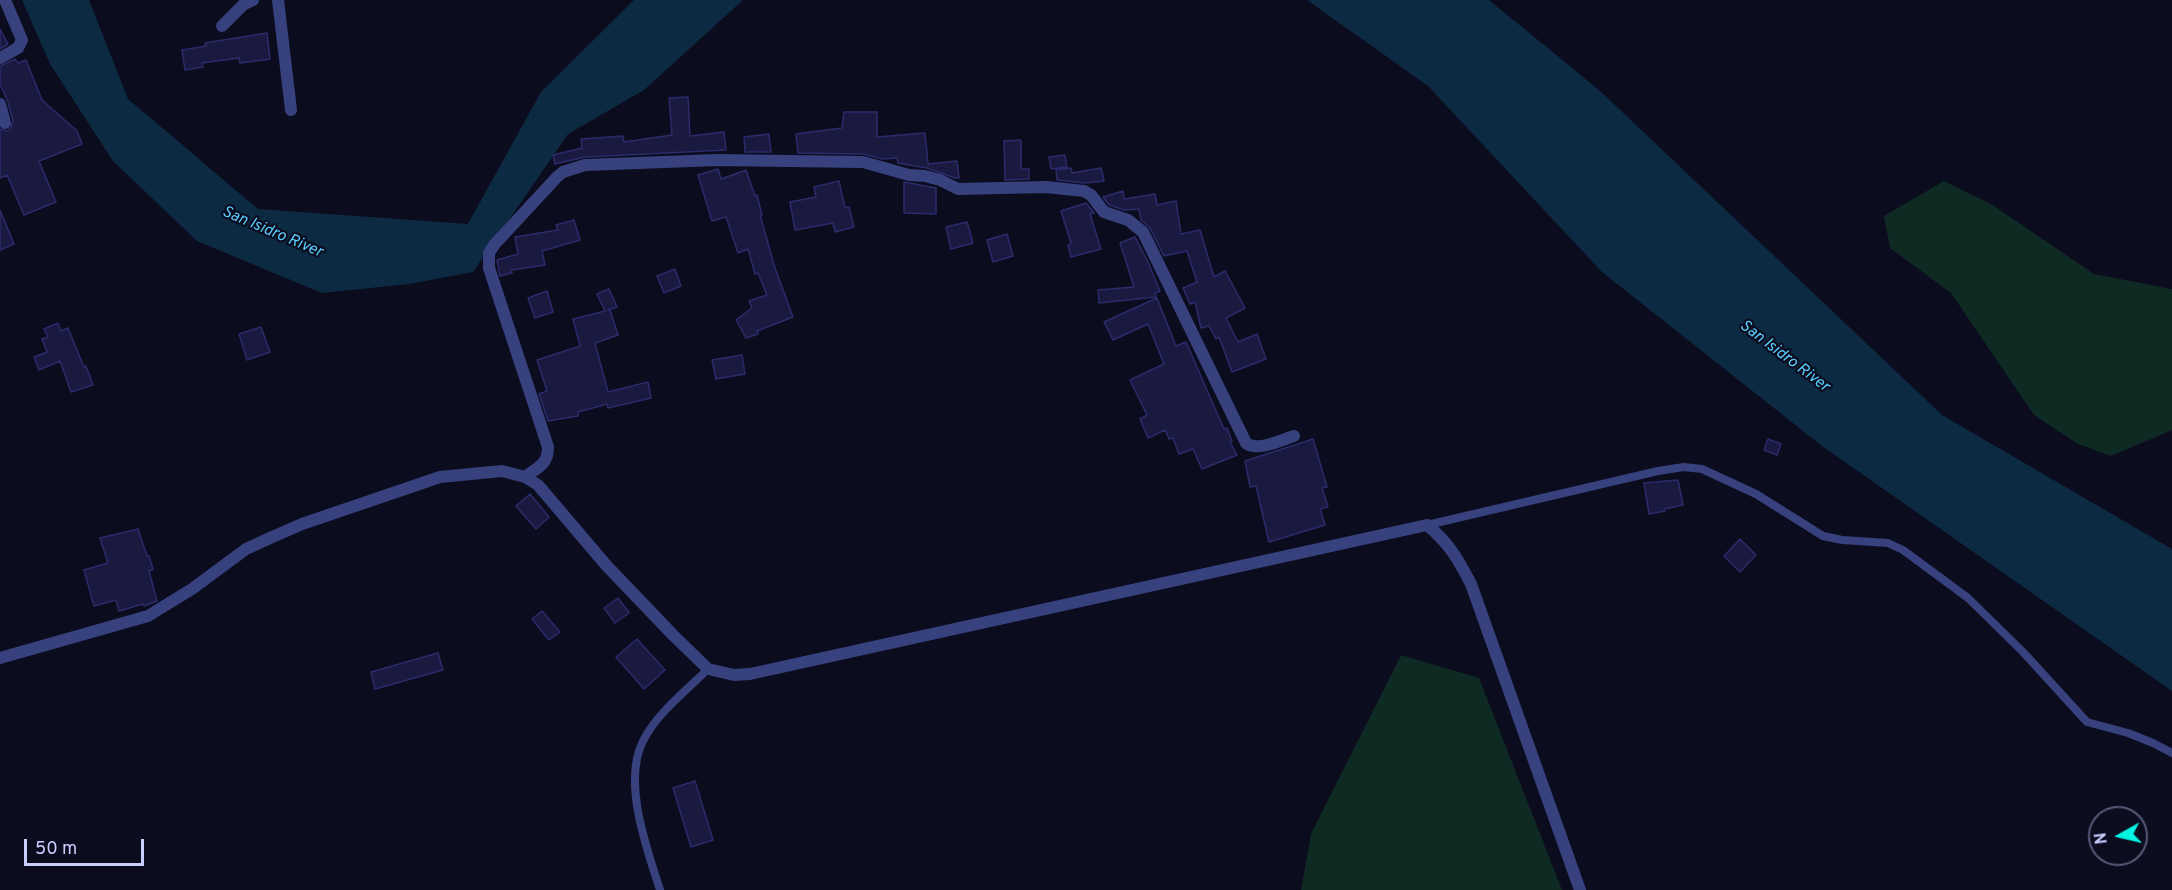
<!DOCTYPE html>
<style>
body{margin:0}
#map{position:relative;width:2172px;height:890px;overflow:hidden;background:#0c0c1f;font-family:Overpass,sans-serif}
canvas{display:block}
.north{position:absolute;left:2088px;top:806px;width:60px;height:60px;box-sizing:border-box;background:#0c0c1f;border:2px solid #585979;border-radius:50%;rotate:262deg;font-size:16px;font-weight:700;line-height:24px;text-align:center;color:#cacdff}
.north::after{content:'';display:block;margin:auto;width:21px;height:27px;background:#02f3e2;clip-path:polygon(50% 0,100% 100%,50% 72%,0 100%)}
.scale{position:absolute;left:24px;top:839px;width:120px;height:27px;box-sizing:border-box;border:3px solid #cacdff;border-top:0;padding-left:8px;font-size:18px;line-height:21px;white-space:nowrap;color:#cacdff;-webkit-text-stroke:4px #0c0c1f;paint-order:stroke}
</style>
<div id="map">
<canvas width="2172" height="890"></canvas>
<div class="north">N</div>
<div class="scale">50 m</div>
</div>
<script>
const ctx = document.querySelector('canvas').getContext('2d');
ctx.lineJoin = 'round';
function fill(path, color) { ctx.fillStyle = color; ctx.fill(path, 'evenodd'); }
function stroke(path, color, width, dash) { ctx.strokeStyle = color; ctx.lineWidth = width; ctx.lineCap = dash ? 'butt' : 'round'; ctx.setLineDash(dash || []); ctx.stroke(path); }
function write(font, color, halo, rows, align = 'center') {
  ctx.font = font + ' Overpass,sans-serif'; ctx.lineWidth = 4.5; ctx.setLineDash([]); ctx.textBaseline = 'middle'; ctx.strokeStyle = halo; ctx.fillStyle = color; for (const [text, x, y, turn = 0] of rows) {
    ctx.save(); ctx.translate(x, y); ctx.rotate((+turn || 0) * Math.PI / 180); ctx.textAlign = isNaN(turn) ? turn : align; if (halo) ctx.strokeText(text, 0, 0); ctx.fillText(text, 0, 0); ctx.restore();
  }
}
const green = new Path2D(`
 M1944,181L1991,204L2094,274L2172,289V430L2111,456L2078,444L2034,415L1951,293L1890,248L1884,216Z
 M1401,655L1479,678L1562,890H1301L1311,834Z`);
const water = new Path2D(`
 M22,0H89L128,99L258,209L468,224L541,92L634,0H743L644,90L568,134L473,272L409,284L322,293L197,241L113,161L50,64Z
 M1307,0H1489L1599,90L1942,415L2172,549V691L1822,446L1602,272L1428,86Z`);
const building = new Path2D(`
 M0,29L8,44L0,49Z
 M267,33L270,59L240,63L239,58L202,63L203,67L185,70L182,50L206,46L205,43Z
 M15,59L18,63L26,60L42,100L77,131L82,144L39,161L56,202L24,215L7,175L0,178V129L7,131L10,129L13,121L8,102L0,84V66Z
 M688,97L690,136L724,132L726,150L585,157L555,164L553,155L582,148L581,139L623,136L624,142L672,135L669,98Z
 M844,112H877V137L925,133L928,164L957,161L959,178H955L927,168L898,163L897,158L883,159L863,154L798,153L796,134L842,128Z
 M769,134L771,152H745L744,137Z
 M1021,140V169H1029V179L1005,180L1004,141Z
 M1065,155L1067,167L1051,169L1049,157Z
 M1071,168L1072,173L1101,168L1104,181L1085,183L1057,180L1056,170Z
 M718,169L721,179L746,170L755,196L757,195L762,215H760L775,268L793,317L757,331L758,334L746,338L736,320L752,308L749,301L767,295L758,273L755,274L748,249L738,253L726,217L712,221L698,175Z
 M839,181L845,208L849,207L854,227L835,232L833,223L795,230L790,202L816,197L814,187Z
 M904,182L936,188V214L904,213Z
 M1123,191L1124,199L1155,194L1157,205L1176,201L1181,234L1200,230L1214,277L1225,271L1245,308L1226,318L1238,342L1257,334L1266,359L1232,372L1219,337L1216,339L1209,326L1201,328L1195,302L1190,304L1183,288L1197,282L1187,251L1164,256L1150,228L1141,220L1139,209L1124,210L1109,205L1103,197Z
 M1086,203L1094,213L1090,214L1101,249L1071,257L1068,245L1071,243L1061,211Z
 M0,210L14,244L0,250Z
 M574,220L580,240L542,251L545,265L511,270L512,273L500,276L497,260L518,254L515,237L558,230L556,225Z
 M967,222L973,243L951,249L946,227Z
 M1007,234L1013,256L993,262L987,240Z
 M1135,237L1148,262L1160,291L1155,293L1156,297L1099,303L1098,290L1134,287L1120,243Z
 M675,269L681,286L664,293L657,276Z
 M609,289L617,307L608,310H610L618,335L595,343L608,392L648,382L651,398L608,408L607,404L578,412V416L548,421L539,394L547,391L537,360L580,346L573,319L605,311L597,294Z
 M547,291L553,312L535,318L528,298Z
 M1157,298L1176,346L1186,342L1224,429L1227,428L1232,441L1230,442L1237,455L1202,469L1193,449L1179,454L1173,438L1169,439L1165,430L1148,438L1140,419L1147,415L1130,380L1164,364L1148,324L1113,340L1104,322Z
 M58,323L61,331L68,328L84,367L86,366L93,385L71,392L60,361L39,370L34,357L47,352L42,339L48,337L44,329Z
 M261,327L270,352L247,360L239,334Z
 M742,355L745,374L716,379L712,360Z
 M1313,439L1327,487L1322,488L1328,507L1320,509L1325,525L1269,542L1256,486L1250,487L1245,461Z
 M1768,439L1781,444L1777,455L1764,450Z
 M1678,480L1683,505L1664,509L1665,511L1649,514L1644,483Z
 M530,494L549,517L536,529L516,506Z
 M138,529L147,556H149L153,569L149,571L157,601L144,606L143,604L119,611L116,600L94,606L84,570L108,563L100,538Z
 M1740,539L1756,555L1740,572L1724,556Z
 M618,598L629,613L615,623L604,608Z
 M542,611L560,632L549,640L532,619Z
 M637,639L665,670L644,689L616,657Z
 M438,653L443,670L375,689L371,672Z
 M695,781L713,840L691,847L673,788Z`);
const lane = new Path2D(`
 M1427,525L1658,471L1684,467L1702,469L1756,494L1823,536L1842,540L1888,543L1903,550L1968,598L2023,652L2087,722L2128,733L2153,743L2172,753
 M660,890C647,849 622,782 643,741C656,714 687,690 708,669`);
const street = new Path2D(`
 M278,0L291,110
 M222,26L243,5L253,0
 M0,58L18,48L22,40L5,0
 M0,104L5,123
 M525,477C538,467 548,465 548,447L489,268V253L494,245L557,177L563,172L585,165L717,160L863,162L909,175L925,176L940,180L958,189L1046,187L1084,191L1091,195L1104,212L1128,220L1143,232L1246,443C1257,452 1281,440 1294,436
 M0,658L148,616L192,589L246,549L270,538L302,524L440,477L502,471L525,477L538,485L606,565L673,635L708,669L734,675L750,674L1427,525C1449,543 1458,559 1471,584L1580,890`);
const waterNames = [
 ["San Isidro River",272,233,23],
 ["San Isidro River",1784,357,37]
];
fill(green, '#0f2923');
fill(water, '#0c2b43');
fill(building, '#1a1940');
stroke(building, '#2c2b6b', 1.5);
stroke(lane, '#37417e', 8);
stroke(street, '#37417e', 12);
write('italic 16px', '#59cefe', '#0c0c1f', waterNames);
</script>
